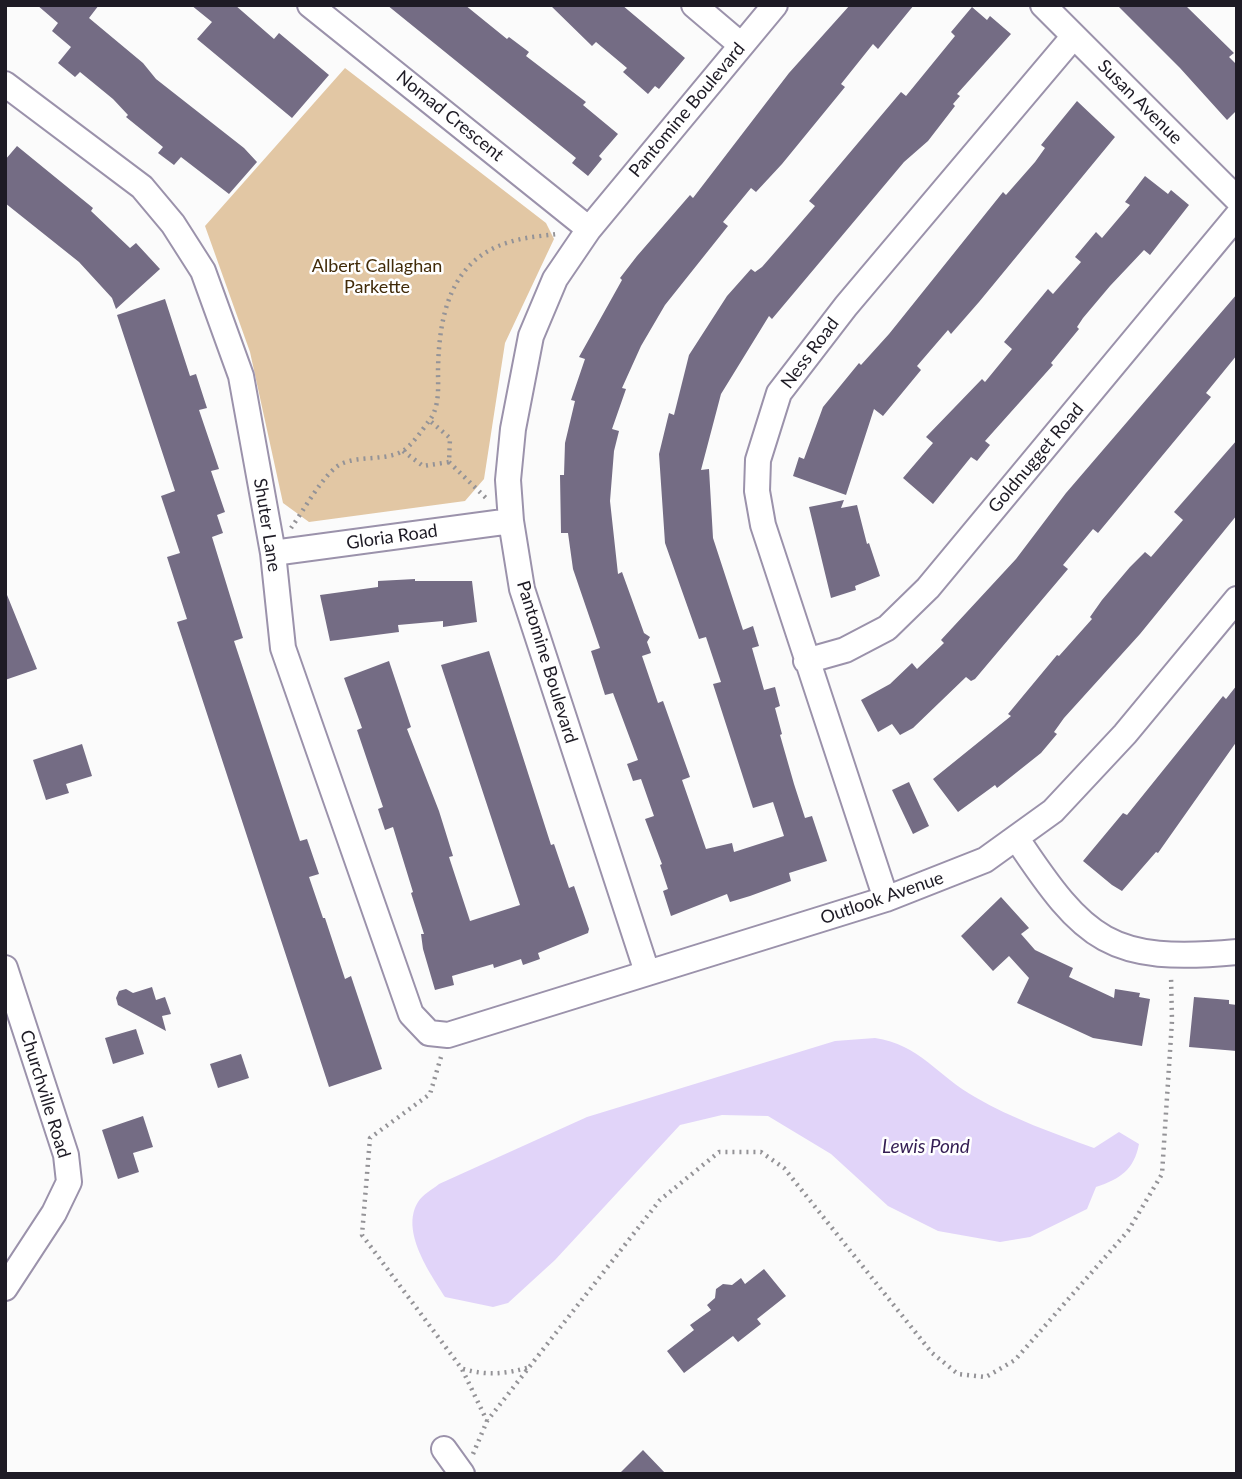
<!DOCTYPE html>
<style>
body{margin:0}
#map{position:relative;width:1242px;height:1479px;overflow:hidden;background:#fbfbfb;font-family:Lato,sans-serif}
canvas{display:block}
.frame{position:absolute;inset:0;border:7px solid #1e1b25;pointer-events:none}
</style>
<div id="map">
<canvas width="1242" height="1479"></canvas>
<div class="frame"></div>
</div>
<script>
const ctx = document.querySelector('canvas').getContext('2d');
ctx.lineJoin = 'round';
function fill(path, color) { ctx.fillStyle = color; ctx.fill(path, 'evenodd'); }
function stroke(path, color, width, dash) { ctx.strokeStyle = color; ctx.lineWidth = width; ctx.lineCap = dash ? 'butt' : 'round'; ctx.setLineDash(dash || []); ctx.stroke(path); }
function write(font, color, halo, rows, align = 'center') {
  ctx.font = font + ' Lato,sans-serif'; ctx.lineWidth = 5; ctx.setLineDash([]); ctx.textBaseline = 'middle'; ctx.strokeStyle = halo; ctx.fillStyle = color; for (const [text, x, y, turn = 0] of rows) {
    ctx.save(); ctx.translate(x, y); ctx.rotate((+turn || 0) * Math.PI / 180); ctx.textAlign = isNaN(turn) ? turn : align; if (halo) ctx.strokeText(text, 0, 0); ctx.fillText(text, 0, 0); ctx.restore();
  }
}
const green = new Path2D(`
 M345,68L546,223L554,239L505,343L484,479L465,501L309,522L283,503L250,352L205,226Z`);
const water = new Path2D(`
 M875,1038C919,1044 939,1077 975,1097C1013,1119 1053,1133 1094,1148L1119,1132L1139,1144C1134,1170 1120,1179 1096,1187L1087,1209L1030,1237L1000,1242L938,1231L888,1206L831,1154L768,1116L722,1115L680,1125L555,1260L508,1303L493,1307L445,1297C430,1273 400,1231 418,1202C422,1195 433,1189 439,1184L587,1117L835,1041Z`);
const building = new Path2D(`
 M37,5H99L89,18L143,63L156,79L244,148L257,162L229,194L181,157L174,165L158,153L163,147L126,117L128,115L113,99L80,72L75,77L58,63L71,47L52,31L58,23Z
 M191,5H235L274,39L279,33L329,75L292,118L197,39L212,22Z
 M387,5H465L507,39L509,37L529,52L526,56L586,102L583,105L618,134L599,156L602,159L588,176L572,163L576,158Z
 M550,5H622L685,58L659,89L655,86L648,94L623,72L627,68L596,42L592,46Z
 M850,5H914L878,49L873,44L841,84L845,87L782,164L756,192L751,188L723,222L728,226L665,305L641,346L622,388L626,389L612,429L619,431L614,451L610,501L618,574L622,572L644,633L650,637L647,642L651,653L642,656L658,703L663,701L690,777L682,780L706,849L732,843L734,852L784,836L773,802L753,808L713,684L721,682L706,637L699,639L665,543L659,454L669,413L674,415L689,355L727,296L751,269L755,272L762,267L790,235L815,206L809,201L901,92L906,96L955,36L951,32L972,7L987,20L990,16L1011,34L957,94L960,96L953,104L955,106L928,141L904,162L772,319L769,316L721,394L701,470L709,469L713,538L743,630L753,626L759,646L752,648L764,690L775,687L780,706L775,708L782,734L780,735L794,784L805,818L812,816L827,861L789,873L791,881L750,896L730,902L727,894L671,916L663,891L668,889L660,865L662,864L645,819L654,816L641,779L633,781L627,764L638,760L613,693L605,695L591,651L600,648L573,569L568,533H561L560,475H564L565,443L575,401L571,400L585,359L579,357L622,280L620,278L637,256L690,195L693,198L789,73Z
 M1117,5H1185L1234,53L1229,57L1237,65V110L1227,120L1180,68Z
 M1077,101L1115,137L979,302L951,334L948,330L917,366L921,370L883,416L874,409L846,495L793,476L799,457L804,459L823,407L859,363L861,365L889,334L1003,192L1006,195L1035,162L1045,148L1041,145Z
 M17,146L93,208L91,211L130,248L136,243L160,269L116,309L112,298L79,262L5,203V160Z
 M1145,176L1168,194L1171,190L1189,205L1150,255L1144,250L1110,286L1083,318L1077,327L1079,329L1051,363L1053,365L985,441L990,445L977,461L971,457L933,504L903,478L933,443L926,437L982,379L985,382L1012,349L1004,342L1048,289L1053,294L1081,262L1075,257L1096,232L1102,238L1130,205L1125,202Z
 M1237,294V355L1206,393L1211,397L1098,533L1093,529L1063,565L1068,569L975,679L971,681L966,677L913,728L900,735L892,724L878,732L861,700L890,684L912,663L917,669L944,643L941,640L1016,559L1066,493Z
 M165,299L190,376L196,374L207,408L199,410L219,469L211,471L225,512L217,515L223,533L212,537L243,638L234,641L300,841L307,839L319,874L309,877L323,918H325L345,979L351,976L382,1069L329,1087L177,622L187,619L167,557L180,553L161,496L175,491L117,315Z
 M1237,440V515L1140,634L1064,718L1054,732L1057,734L1041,753L997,788L995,785L958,812L933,779L1011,716L1008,714L1057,655L1059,656L1092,619L1090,617L1102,600L1130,567L1145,552L1151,557L1183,520L1174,512Z
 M844,500L841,508L857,505L867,544L869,543L880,576L855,586L856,590L831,598L809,507Z
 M415,579V581H472L477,622L443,627V621L398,625L399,632L330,641L320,595L378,587V581Z
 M5,590L37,669L5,680Z
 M489,651L551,845L554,844L569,888L574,886L589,929L588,933L538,953L540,959L523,965L521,959L494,968L493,964L452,976L454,985L435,990L423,949L421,934H424L411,893L413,892L393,827L385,830L378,809L383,807L357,730L362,728L344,678L389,661L411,727L407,729L439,811L453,856L449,857L470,921L520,905L441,665Z
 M1237,685V741L1158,853L1156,852L1122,891L1112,885L1083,861L1123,813L1127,815L1223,696L1226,699Z
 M82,744L92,776L66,784L69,793L46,800L33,760Z
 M909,782L929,826L913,834L892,790Z
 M1001,897L1029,928L1021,934L1035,950L1073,968L1069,977L1114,998L1115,989L1140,993L1139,997L1150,999L1142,1046L1093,1038L1017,1003L1029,978L1009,956L993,971L961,936Z
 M152,987L156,1000L165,997L171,1014L162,1016L166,1031L118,1005L116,998L119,991L126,989L133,993Z
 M1194,997L1229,1000V1004L1237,1005V1051L1189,1047Z
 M136,1029L144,1054L113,1064L105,1038Z
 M241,1054L249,1078L218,1088L210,1064Z
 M143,1116L153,1147L133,1153L139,1172L118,1179L102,1130Z
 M764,1269L786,1296L757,1319L761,1324L738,1342L733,1336L684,1373L667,1351L694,1330L690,1325L711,1310L707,1305L715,1298L716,1289L723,1284L732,1285L741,1278L745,1284Z
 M643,1450L666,1474H619Z`);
const path = new Path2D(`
 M403,451L423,466L449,462L450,438L429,420
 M449,462L486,498
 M291,528C304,510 318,483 335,468C351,454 381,462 401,452C411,447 422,430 429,421C440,407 438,387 438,370C439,316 450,259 510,242C525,237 542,236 557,234
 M441,1057L430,1094L370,1138L362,1235L462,1369L487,1421
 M463,1369C488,1376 506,1374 530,1367
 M473,1454L487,1421L660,1200L719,1152H761L784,1168L932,1353L958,1374L986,1377L1015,1360L1128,1231L1162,1174L1172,1021L1171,976`);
const minor = new Path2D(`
 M310,5L589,229
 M694,5L741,45
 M1043,5L1237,199
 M5,84L142,187L173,224L203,271L241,376L273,553L283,648L411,1014L429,1033L448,1035L886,899L985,860L1053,811L1125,734L1237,599
 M273,553L511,521
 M806,661L845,650L887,628L928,588L1237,216
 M1017,839C1085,941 1110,964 1237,952
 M886,899L763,525L757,491L758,460L779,393L846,306L1074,36
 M5,968L66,1155L69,1182L54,1213L5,1288
 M647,972L522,589L511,521L508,480L513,429L531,336L555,279L589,229L775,5
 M444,1449L462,1474`);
const streetNames = [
 ["Susan Avenue",1140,102,45],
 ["Pantomine Boulevard",687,110,-50],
 ["Nomad Crescent",450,116,39],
 ["Ness Road",810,353,-53],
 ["Goldnugget Road",1036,458,-50],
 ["Shuter Lane",267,525,81],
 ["Gloria Road",392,537,-8],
 ["Pantomine Boulevard",547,662,73],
 ["Outlook Avenue",882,898,-19],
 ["Churchville Road",45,1094,73]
];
const parkNames = [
 ["Albert Callaghan",377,266],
 ["Parkette",377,287]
];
const waterNames = [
 ["Lewis Pond",926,1147]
];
fill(green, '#e2c7a4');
fill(water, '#e1d4f9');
fill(building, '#746c84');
stroke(minor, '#9b92ab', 28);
stroke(path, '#949397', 4.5, [2, 5]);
stroke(minor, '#fff', 24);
write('18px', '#1e1b25', '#fff', streetNames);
write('18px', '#412b09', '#fff', parkNames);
write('italic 19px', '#341d53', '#fff', waterNames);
</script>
